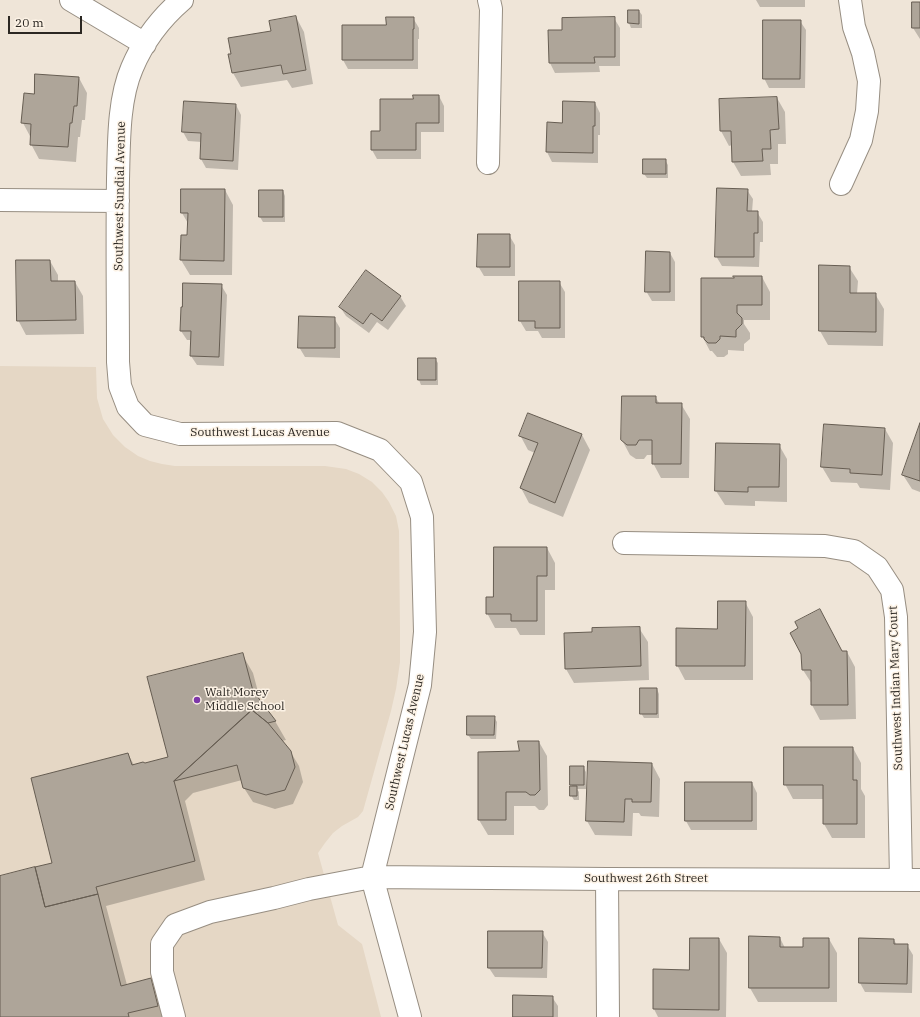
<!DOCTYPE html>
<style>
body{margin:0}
#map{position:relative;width:920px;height:1017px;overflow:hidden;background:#efe5d8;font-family:"IBM Plex Serif",serif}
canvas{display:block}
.scale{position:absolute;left:8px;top:16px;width:74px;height:18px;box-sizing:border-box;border:2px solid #2b2722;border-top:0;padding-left:5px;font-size:12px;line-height:14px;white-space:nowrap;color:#2b2722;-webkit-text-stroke:3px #fcf2e5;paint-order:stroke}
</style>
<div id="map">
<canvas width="920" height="1017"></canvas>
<div class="scale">20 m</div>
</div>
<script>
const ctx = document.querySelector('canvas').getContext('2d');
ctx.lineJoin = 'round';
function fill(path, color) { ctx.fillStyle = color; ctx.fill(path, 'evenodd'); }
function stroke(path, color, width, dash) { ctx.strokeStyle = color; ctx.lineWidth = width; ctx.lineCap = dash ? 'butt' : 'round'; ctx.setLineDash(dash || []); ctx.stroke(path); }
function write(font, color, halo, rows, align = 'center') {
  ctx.font = font + ' "IBM Plex Serif",serif'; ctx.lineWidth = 3; ctx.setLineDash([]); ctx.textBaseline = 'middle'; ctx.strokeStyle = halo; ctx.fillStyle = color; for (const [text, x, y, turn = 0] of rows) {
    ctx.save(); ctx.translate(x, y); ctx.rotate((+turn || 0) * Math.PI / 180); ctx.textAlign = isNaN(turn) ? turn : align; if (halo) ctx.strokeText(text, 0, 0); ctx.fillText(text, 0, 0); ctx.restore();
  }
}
const built = new Path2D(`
 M0,366L96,367L97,398L103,419L113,435L125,447L138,456L150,461L162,464L175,466H325L346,469L359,474L372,482L382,492L389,502L396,516L399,531L400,630V662L396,689L391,711L363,811L358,817L342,826L333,833L325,843L318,853L338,925L362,944L381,1017H0Z`);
const shadow = new Path2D(`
 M756,0H805V7H760Z
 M920,3V39L913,28Z
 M629,11H639L642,15V28H631L629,23Z
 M296,17L304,32L313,84L292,88L287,80L241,87L233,73L230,55L272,32Z
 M413,18L419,28V39H418V69H348L343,60L387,26Z
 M614,18L620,28V66H599L600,72L555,73L550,63V31H563Z
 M800,21L806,30L805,88H769L764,78Z
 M79,78L87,93L85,120H82L80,137H78L76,162L39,159L31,144V138L23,123L35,95Z
 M439,96L444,106V132H421V159H377L372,150L381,132L414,100Z
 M777,98L785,112L786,144H778V164H770L771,175L741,176L733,162L732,145L729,146L721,131L720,100Z
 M595,103L600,113V135H598V163L552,162L547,152L548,123L563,124Z
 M236,105L241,115L238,170L206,168L201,159L202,142L188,141L183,132Z
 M665,160L668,165V178H647L644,174Z
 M182,190H225L233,205L232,275H190L181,260L182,236H188L189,225L182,213Z
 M747,190L753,199L752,212H757L763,222V242H760L759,267L722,266L716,256Z
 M260,191H283L285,196V222H263L260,217Z
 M509,235L515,245V276H484L478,266Z
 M670,253L675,262V301H652L646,291Z
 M50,261L58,275V282H75L83,296L84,334L26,335L18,320Z
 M849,267L858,281L857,294H875L884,309L883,346L828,345L820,331Z
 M762,277L770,292V320H744V324L750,333V339L744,344V351L728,350V354L724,357H717L712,351H710L702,336L735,279Z
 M520,282H559L565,292V338H542L538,331H526L520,321Z
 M221,285L227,295L224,366L197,365L191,356L192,340H187L181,331Z
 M400,296L406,306L388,330L377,322L369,333L346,316L340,307Z
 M334,318L340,328V358L305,357L299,347Z
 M419,359H435L438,363V385H421L419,380Z
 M655,397L660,404H681L690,419L689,478H661L653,463V455H647L644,459H636L630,455L622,440Z
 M528,414L582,435L590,450L563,517L529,503L521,488L535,453L528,450L520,435Z
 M920,427V492L912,489L903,475Z
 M885,429L893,443L890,490L860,488L857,483L831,482L822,467Z
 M779,445L787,459V502L755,501V506L725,505L716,491Z
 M547,548L555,563V590H545V635H520L516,628H495L487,613L494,598Z
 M745,602L753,617V680H685L677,665L718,630Z
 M639,628L648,642L649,680L574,683L566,669L593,633Z
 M842,652H847L855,667L856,719L820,720L812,705V684L803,670Z
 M242,654L253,673L261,703L275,721L286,740L282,741L290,751L299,766L303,782L293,804L275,809L253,802L244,788L242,780L193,793L185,801L205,880L106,906L127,985L150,980L161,998L166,1017H0V877L54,864L128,754L134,765L145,764L169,758Z
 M657,689L659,694V718H644L641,713Z
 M494,717L497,722L496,739H471L468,735Z
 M539,742L547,756L548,805L544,810H539L535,806H514V835H488L479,820V753L520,752Z
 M853,748L861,763V789L865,796V838H832L824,824V799H793L785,784Z
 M652,764L660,779L659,817L641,816L639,813H633L632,836L595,835L587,821Z
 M583,767L586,772V789H577L579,792V800H574L571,795L573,787L571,784Z
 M752,783L757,793V830H691L686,821Z
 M542,932L548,942L547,978L495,977L489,968Z
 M780,938L785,948H804L829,939L837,953V1002H758L750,988Z
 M719,939L727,953L726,1017H658L654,1009L690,971Z
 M894,940L897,945H907L913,955L912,993L865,992L860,983Z
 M552,997L558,1006V1017H514Z`);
const building = new Path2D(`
 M912,2H920V28H912Z
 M628,10H639V24L628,23Z
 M296,16L306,70L283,74L281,65L232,73L228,54H231L228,38L271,31L269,21Z
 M386,17H414V29H413V60H342V25H386Z
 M615,17V57H594L595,63H549L548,30H562V18Z
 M763,20H801L800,79H763Z
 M35,74L79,77L77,106H74L72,123H70L68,147L30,145L31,124L21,123L24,93L34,94Z
 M413,95H439V123H416V150H371V131H380V99H413Z
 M777,97L779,129L770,130L771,149H762L763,161L732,162L731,131H720L719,99Z
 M184,101L236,104L233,161L200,159L201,133L182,132Z
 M563,101L595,102V126H593V153L546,152L547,122L562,123Z
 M643,159H666V174H643Z
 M717,188L748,189L747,211H758V233H754V257H715Z
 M181,189H225L224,261L180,260L181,235H187L188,213H181Z
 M259,190H283V217H259Z
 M478,234H510V267H477Z
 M646,251L670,252V292H645Z
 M16,260H50L51,281H75L76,320L17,321Z
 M819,265L850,266V293H876V332L819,331Z
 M366,270L401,296L382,321L371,313L363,324L339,307Z
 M733,276H762V305H737V313L742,318V324L736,330V337L720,336V339L716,343H708L704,339V337H701V278H734Z
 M519,281H560V328H535V321H519Z
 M183,283L222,284L219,357L190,356L191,331H180L181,307H182Z
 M299,316L335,317V348H298Z
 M418,358H436V380H418Z
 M622,396H656V403H682L681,464H652V440H639L636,445H627L621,440Z
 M528,413L582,434L555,503L520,488L538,443L519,436Z
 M920,423V481L902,475Z
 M824,424L885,428L882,475L850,473V469L821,467Z
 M716,443L780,444L779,487H748V492L715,491Z
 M494,547H547V576H537V621H511V614H486V597H493Z
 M718,601H746L745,666H676V628L717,629Z
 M820,609L842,651H847L848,705H811V670H802L801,654L790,633L798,628L795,622Z
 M640,627L641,666L565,669L564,633L592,632V628Z
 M243,653L253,691L276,721L268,723L252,710L174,781L195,861L96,887L98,894L45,907L35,867L52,863L31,778L128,753L132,765L143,762L145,763L168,757L147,677Z
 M640,688H657V714H640Z
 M252,710L268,723L291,751L295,767L285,790L266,795L243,788L237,765L174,781Z
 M467,716H495L494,735H467Z
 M518,741H539L540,790L535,795H530L526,792H506V820H478V752L519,751Z
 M784,747H853V780H857V824H823V785H784Z
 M588,761L652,763L651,802H632V799H625L624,822L586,821Z
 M570,766H584V785H570Z
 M685,782H752V821H685Z
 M570,786H577V796H570Z
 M35,867L45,907L98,894L121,986L151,978L158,1006L128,1013L129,1017H0V876Z
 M488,931H543L542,968H488Z
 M749,936L780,937V947H803V938H829V988H749Z
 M690,938H719V1010L653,1009V969L689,970Z
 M859,938L894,939V944H908L907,984L859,983Z
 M513,995L553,996V1017H513Z`);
const minor = new Path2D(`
 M71,0L145,44
 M182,0C161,18 143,42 132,68C118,100 119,145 118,179C117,240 118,301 118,362L120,386L128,407L145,425L180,434L337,433L380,450L411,482L422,517L425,632L420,685L372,877L410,1017
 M488,163L491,9L489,0
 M841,184L861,140L867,111L869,81L863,53L854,27L850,0
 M0,200L118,201
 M624,543L825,546L854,551L877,567L892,590L896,617L901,879
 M607,879L608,1017
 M174,1017L162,972V944L175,925L210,912L274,898L309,889L372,877L607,879L920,880`);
const markers = [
 [197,700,4,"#7d37aa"]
];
const streetNames = [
 ["Southwest Sundial Avenue",120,196,-89],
 ["Southwest Lucas Avenue",260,433],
 ["Southwest Indian Mary Court",896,688,-92],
 ["Southwest Lucas Avenue",405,742,-77],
 ["Southwest 26th Street",646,879]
];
const poiNames = [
 ["Walt Morey",205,693],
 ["Middle School",205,707]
];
fill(built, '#e5d7c5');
fill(shadow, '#0003');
fill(building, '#aea599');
stroke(building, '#665d52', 1);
stroke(minor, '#978e82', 24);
stroke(minor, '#fff', 22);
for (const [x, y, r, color] of markers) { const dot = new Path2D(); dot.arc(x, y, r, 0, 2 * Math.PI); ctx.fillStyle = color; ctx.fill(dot); stroke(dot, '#fcf2e5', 1.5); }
write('12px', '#2b2722', '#fcf2e5', streetNames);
write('12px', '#2b2722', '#fcf2e5', poiNames, 'left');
</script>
